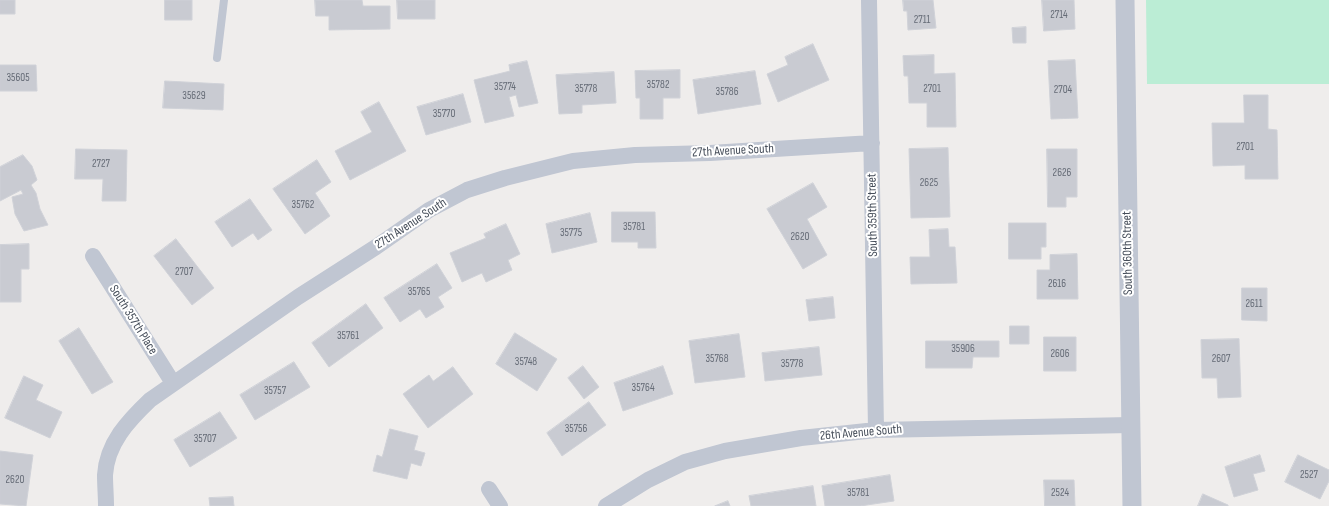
<!DOCTYPE html>
<style>
body{margin:0}
canvas{display:block;background:#efedec}
</style>
<canvas width="1329" height="506"></canvas>
<script>
const ctx = document.querySelector('canvas').getContext('2d');
ctx.lineJoin = 'round';
function fill(path, color) { ctx.fillStyle = color; ctx.fill(path, 'evenodd'); }
function stroke(path, color, width, dash) { ctx.strokeStyle = color; ctx.lineWidth = width; ctx.lineCap = dash ? 'butt' : 'round'; ctx.setLineDash(dash || []); ctx.stroke(path); }
function write(font, color, halo, rows, align = 'center') {
  ctx.font = font + ' "Sofia Sans Condensed",sans-serif'; ctx.lineWidth = 4; ctx.setLineDash([]); ctx.textBaseline = 'middle'; ctx.strokeStyle = halo; ctx.fillStyle = color; for (const [text, x, y, turn = 0] of rows) {
    ctx.save(); ctx.translate(x, y); ctx.rotate((+turn || 0) * Math.PI / 180); ctx.textAlign = isNaN(turn) ? turn : align; if (halo) ctx.strokeText(text, 0, 0); ctx.fillText(text, 0, 0); ctx.restore();
  }
}
const green = new Path2D(`
 M1146,0H1329V84H1147Z`);
const building = new Path2D(`
 M0,0H15V14H0Z
 M165,0H192V20H165Z
 M315,0H362L363,6H390V29L329,30V16H316Z
 M397,0H435V19H398Z
 M903,0H933L936,28L908,30L907,11H904Z
 M1042,0H1074L1075,29L1044,31Z
 M1026,27V43H1013L1012,28Z
 M813,44L829,80L778,102L767,74L788,65L785,57Z
 M934,55V74L955,73L956,127H927V103H909L908,76H904L903,56Z
 M1075,60L1078,118L1051,119L1048,61Z
 M527,61L538,103L519,107L516,95L509,97L514,116L485,123L474,80L510,71L509,65Z
 M0,65H36L37,91H0Z
 M680,70V98H663V119H640V98H636L635,71Z
 M755,71L761,104L698,114L693,80Z
 M614,72L616,103L582,105V113L559,114L556,75Z
 M165,81L224,84L223,110L163,108Z
 M463,94L471,122L426,135L417,107Z
 M1244,95H1268V129L1277,130L1278,179H1245V165L1213,166L1212,123H1244Z
 M379,102L406,151L350,180L335,151L372,132L361,112Z
 M948,148L950,217L911,218L909,149Z
 M76,149L127,150L126,201H102L103,179H75Z
 M1047,149H1077V197H1066V207H1048Z
 M23,155L32,166L37,180L31,185L36,193L40,209L48,225L24,231L15,214L12,197L23,194L21,190L0,201V167Z
 M317,160L331,182L315,193L330,216L305,234L273,189Z
 M813,183L827,207L807,219L827,255L803,269L767,209Z
 M250,199L272,230L258,240L253,233L232,247L215,222Z
 M612,212H655L656,248H638V242H612Z
 M590,213L597,242L552,253L546,224Z
 M1009,223H1046V247H1041V259H1009Z
 M506,224L520,254L508,260L512,270L486,282L482,273L462,282L450,253L486,238L484,234Z
 M948,229L949,247H955L957,283L911,284L910,257H930L929,230Z
 M176,239L214,288L192,305L154,256Z
 M29,244V269H21V302H0V245Z
 M1077,254L1078,299H1037V270H1050V255Z
 M437,264L452,288L438,297L444,307L426,318L420,309L400,322L384,298Z
 M1242,288H1267V321L1242,320Z
 M833,297L835,318L809,321L806,300Z
 M366,304L383,328L329,367L312,343Z
 M1010,326H1029V344H1010Z
 M79,328L113,382L92,394L59,341Z
 M515,333L557,359L537,391L496,364Z
 M739,334L745,377L695,383L689,341Z
 M1044,337H1076V371H1044Z
 M1239,339L1241,397L1218,398L1217,378H1202L1201,340Z
 M926,341H999V357H973L972,368H926Z
 M819,347L822,375L765,381L762,353Z
 M294,362L310,387L255,420L240,395Z
 M583,366L599,387L584,399L568,378Z
 M663,366L673,394L623,411L614,383Z
 M453,367L473,394L428,428L403,394L429,375L433,381Z
 M24,376L43,385L36,400L62,412L50,438L5,418Z
 M589,402L606,425L562,456L547,433Z
 M220,412L237,438L190,467L174,440Z
 M390,429L418,436L414,450L425,453L421,466L411,463L407,479L373,471L377,455L382,457Z
 M0,451L33,455L26,506L0,504Z
 M1260,455L1265,471L1253,474L1258,490L1234,497L1225,467Z
 M1298,455L1329,470V481L1320,499L1285,482Z
 M890,475L894,501L860,506H825L822,486Z
 M1044,480H1074L1075,506H1045Z
 M813,486L816,506H751L749,496Z
 M1203,494L1228,505V506H1198Z
 M233,497L234,506H210L209,498Z
 M728,501L730,506H715Z`);
const service = new Path2D(`
 M217,58L224,0`);
const minor = new Path2D(`
 M869,0L876,430
 M93,256L173,383
 M489,489L500,506
 M106,506C106,496 105,485 105,475C107,443 128,421 150,400L298,297L376,247L429,210L467,190L505,178L573,161L635,155L710,153L872,143
 M606,506L648,480L685,462L725,451L801,438L876,430L1131,425`);
const tertiary = new Path2D(`
 M1125,0L1132,506`);
const numberNames = [
 ["2714",1059,15],
 ["2711",922,20],
 ["35605",18,78],
 ["35782",658,85],
 ["35774",505,87],
 ["35778",586,89],
 ["2701",932,89],
 ["2704",1063,90],
 ["35786",727,92],
 ["35629",194,96],
 ["35770",444,114],
 ["2701",1245,147],
 ["2727",101,164],
 ["2626",1062,173],
 ["2625",929,183],
 ["35762",303,205],
 ["35781",634,227],
 ["35775",571,233],
 ["2620",800,237],
 ["2707",184,272],
 ["2616",1057,284],
 ["35765",419,292],
 ["2611",1254,304],
 ["35761",348,336],
 ["35906",963,349],
 ["2606",1060,354],
 ["35768",717,359],
 ["2607",1221,359],
 ["35748",526,362],
 ["35778",792,364],
 ["35764",643,388],
 ["35757",275,391],
 ["35756",576,429],
 ["35707",205,439],
 ["2527",1309,475],
 ["2620",15,480],
 ["35781",858,493],
 ["2524",1060,493]
];
const streetNames = [
 ["27th Avenue South",733,151,-3],
 ["South 359th Street",873,215,-91],
 ["27th Avenue South",411,224,-33],
 ["South 360th Street",1128,253,-91],
 ["South 357th Place",133,320,58],
 ["26th Avenue South",861,433,-5]
];
fill(green, '#bbedd5');
fill(building, '#c9cbd2');
stroke(building, '#d0d2d8', 1);
stroke(service, '#c0c6d2', 8);
stroke(minor, '#c0c6d2', 16);
stroke(tertiary, '#c0c6d2', 19);
write('11px', '#666c77', null, numberNames);
write('13px', '#454d59', '#fff', streetNames);
</script>
